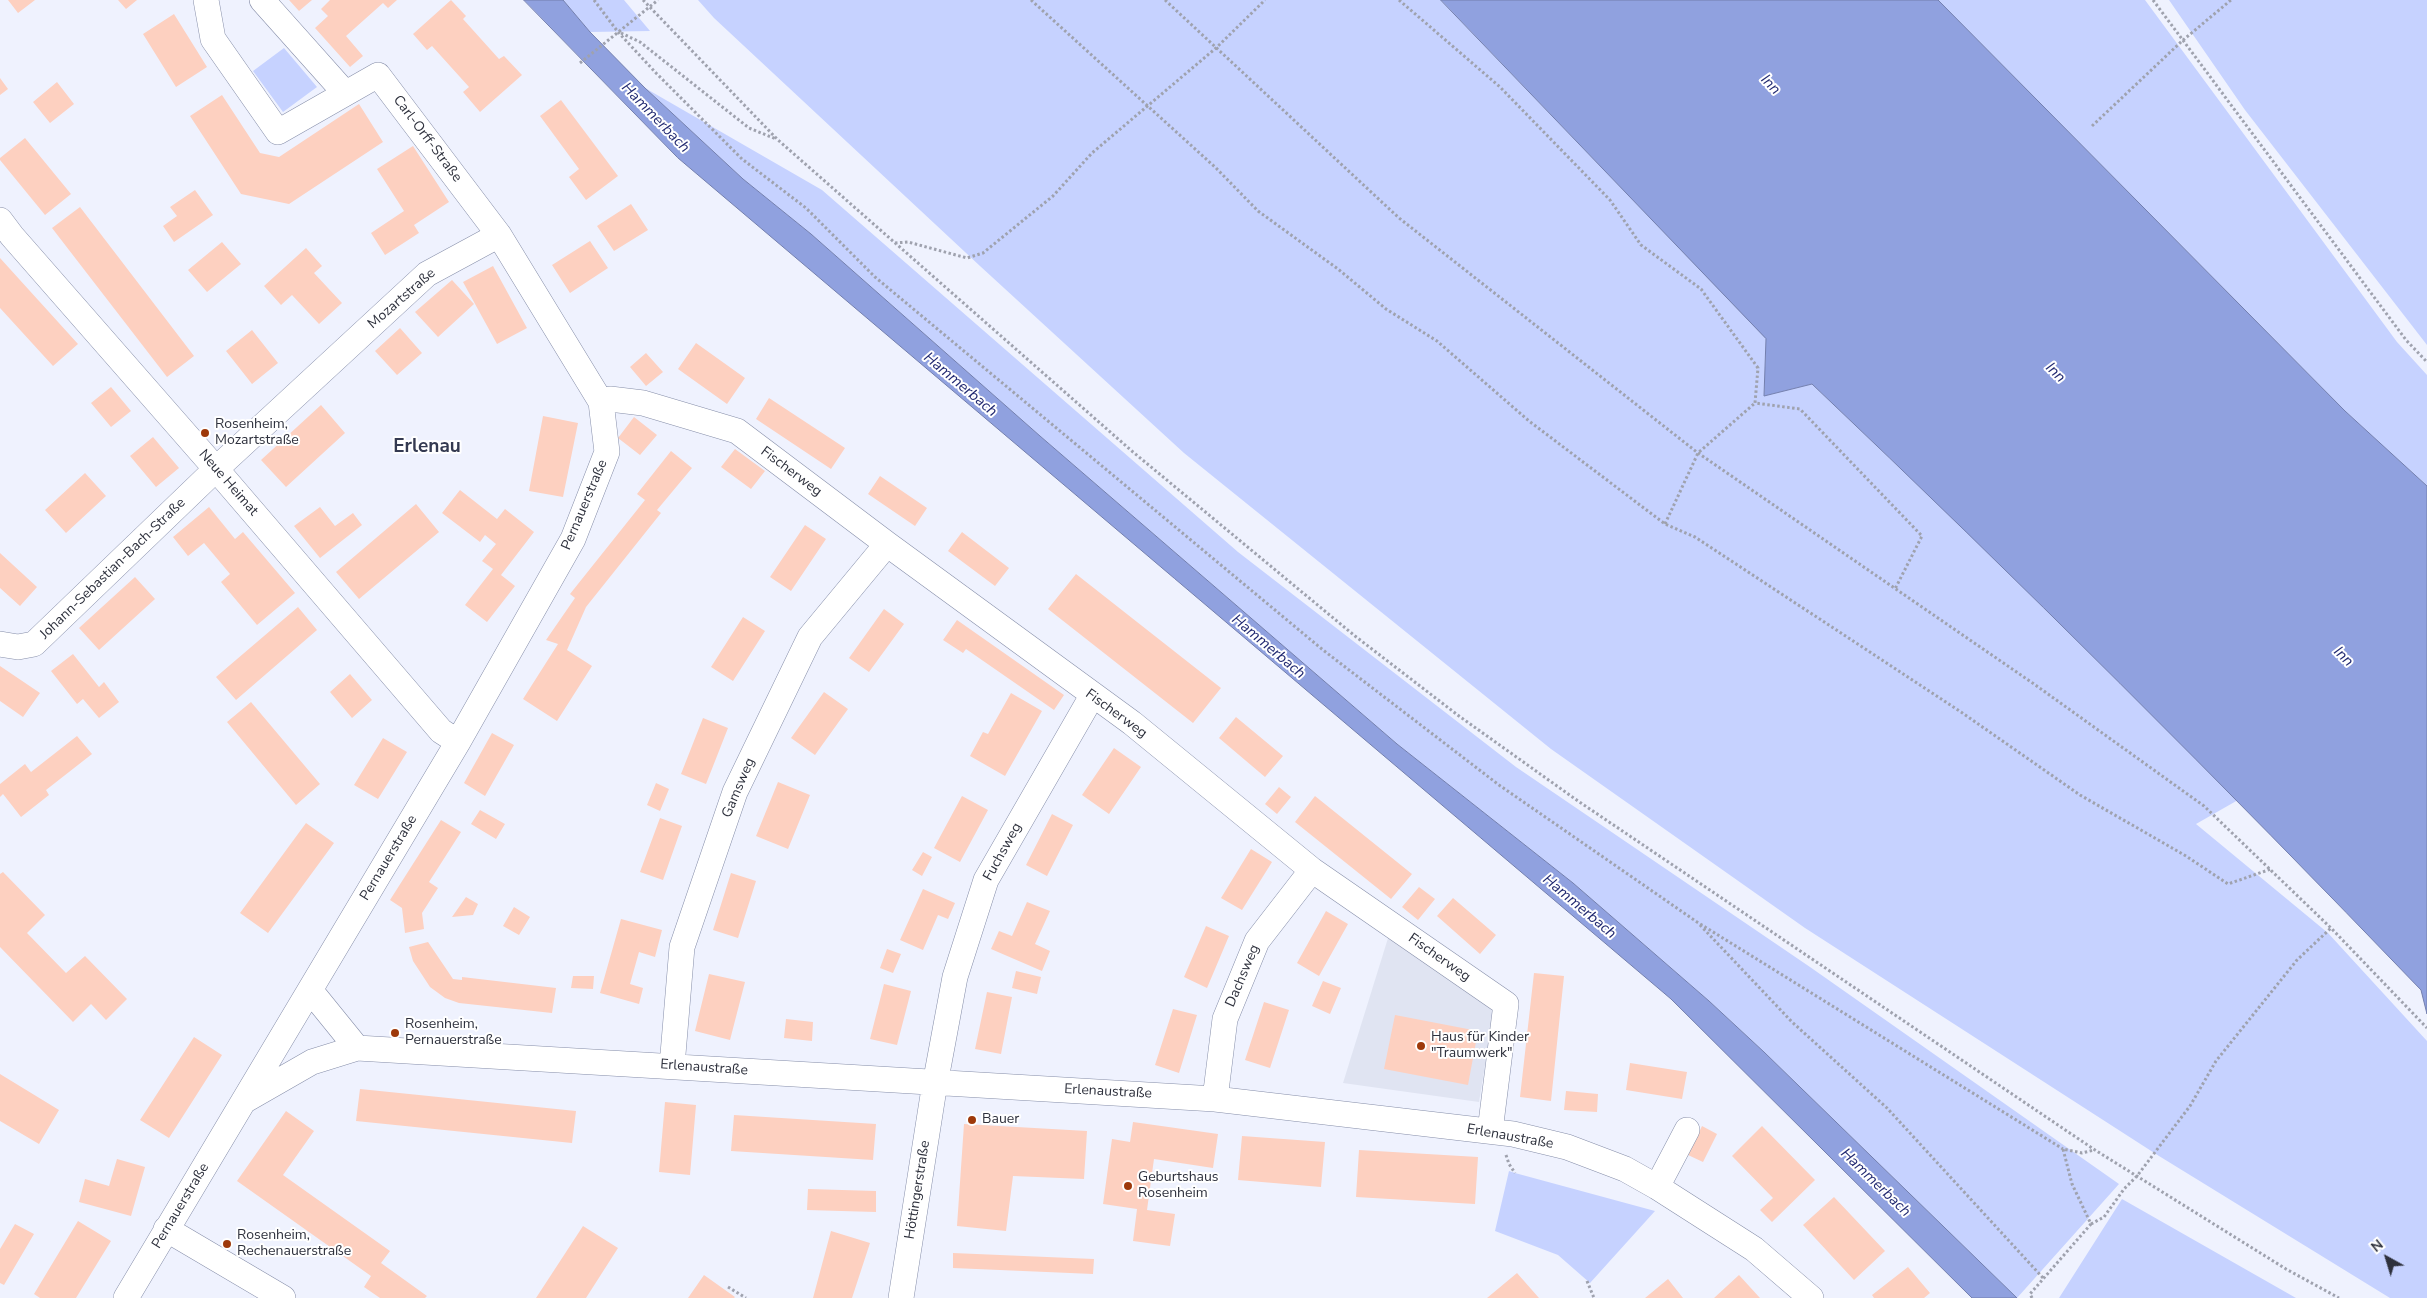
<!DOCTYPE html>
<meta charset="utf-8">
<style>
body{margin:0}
#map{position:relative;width:2427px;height:1298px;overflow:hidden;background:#eff2fe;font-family:"Nunito Sans",sans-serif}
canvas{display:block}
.north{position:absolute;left:2362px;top:1233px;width:50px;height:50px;-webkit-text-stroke:4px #fff;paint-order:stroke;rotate:321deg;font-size:14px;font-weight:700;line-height:20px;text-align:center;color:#2e313d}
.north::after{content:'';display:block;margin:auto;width:18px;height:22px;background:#2e313d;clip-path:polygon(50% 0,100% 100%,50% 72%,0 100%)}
</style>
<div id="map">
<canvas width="2427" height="1298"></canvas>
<div class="north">N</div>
</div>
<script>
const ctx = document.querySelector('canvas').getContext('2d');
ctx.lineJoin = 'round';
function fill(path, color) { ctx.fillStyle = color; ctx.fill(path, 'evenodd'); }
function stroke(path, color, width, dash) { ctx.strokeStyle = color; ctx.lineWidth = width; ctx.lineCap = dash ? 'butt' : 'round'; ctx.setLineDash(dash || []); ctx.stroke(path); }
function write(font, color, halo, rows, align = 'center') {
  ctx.font = font + ' "Nunito Sans",sans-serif'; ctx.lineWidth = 4; ctx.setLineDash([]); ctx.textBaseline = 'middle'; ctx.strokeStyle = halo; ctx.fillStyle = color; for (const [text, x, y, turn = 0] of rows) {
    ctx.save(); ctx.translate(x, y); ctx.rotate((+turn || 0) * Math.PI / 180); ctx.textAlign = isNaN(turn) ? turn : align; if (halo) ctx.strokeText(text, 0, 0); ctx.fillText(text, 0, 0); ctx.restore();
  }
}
const built = new Path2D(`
 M1389,935L1494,1010L1479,1102L1343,1083Z`);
const green = new Path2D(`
 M563,0H624L650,31L590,32Z
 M698,0H1441L1766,339L1764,396L1812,384L1958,522L2238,800L2196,824L2328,933L2427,1041V1298H2390L2159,1156L1805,928L1551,749L1184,453L980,266L714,18Z
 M1938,0H2145L2397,342L2427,375V486L2345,411Z
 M2169,0H2427V345L2245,110Z
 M284,48L317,87L283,112L253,71Z
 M645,88L822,190L1238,552L1516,767L1810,967L2119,1184L2017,1298L1764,1052L1709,1001L1573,883L1397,744L1040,436L811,234L743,179Z
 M1509,1171L1515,1173L1655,1211L1590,1283L1558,1255L1495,1231Z
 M2122,1199L2296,1298H2059Z`);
const water = new Path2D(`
 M524,0H563L590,32L645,88L743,179L811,234L1040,436L1397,744L1573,883L1709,1001L1764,1052L2017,1298H1972L1671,999L678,158Z
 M1441,0H1938L2345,411L2427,486V1014L2421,990C2222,783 2020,581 1812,384L1764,396L1766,339Z`);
const building = new Path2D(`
 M8,0H35L18,13Z
 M118,0H137L126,9Z
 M289,0H312L299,11Z
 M330,0H397L388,8L383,3L346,36L363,56L350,67L315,28L328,16L321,9Z
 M451,0L466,16L463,19L499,59L504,56L522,75L480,112L463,92L469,87L432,46L427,50L413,34Z
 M174,14L207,67L176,87L143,34Z
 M0,78L8,89L0,95Z
 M57,82L74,104L50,123L33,102Z
 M222,95L260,153L279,157L359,104L383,142L289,204L241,194L190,116Z
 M561,100L618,176L586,200L569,177L579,169L540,116Z
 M25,138L71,194L45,215L0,160V158Z
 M413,146L449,202L414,225L419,233L385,255L371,233L404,211L377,169Z
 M195,190L213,215L174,242L163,226L177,216L170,207Z
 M631,204L648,230L614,251L597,226Z
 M80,207L194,356L167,377L52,228Z
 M590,241L608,268L570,293L552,265Z
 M222,242L241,264L207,292L188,270Z
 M306,248L322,266L314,273L342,303L319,324L292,295L281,305L264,286Z
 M0,258L78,344L53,366L0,308Z
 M493,266L527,328L497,344L463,282Z
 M452,280L474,304L438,337L415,312Z
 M400,328L422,353L397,375L375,351Z
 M252,330L278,363L252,384L226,351Z
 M696,343L745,378L727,404L678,369Z
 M646,353L663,372L646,386L630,367Z
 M111,387L131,411L111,427L91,403Z
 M769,398L845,448L831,469L756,419Z
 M321,405L345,433L286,487L261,460Z
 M543,416L578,423L563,497L529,491Z
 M634,417L657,435L640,455L618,438Z
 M153,437L179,468L156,487L130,456Z
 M735,449L765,471L751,489L721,467Z
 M671,451L692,468L657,510L661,513L586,607L567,650L592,666L557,721L523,699L558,644L546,640L575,598L570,594L645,500L637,494Z
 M85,473L106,496L66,533L45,510Z
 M880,476L927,508L915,526L868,494Z
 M460,490L497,519L505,509L534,532L501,575L515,586L487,622L465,605L493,569L482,561L496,544L485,535L480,542L442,513Z
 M416,504L439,532L359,599L336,572Z
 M209,507L235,539L243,532L295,593L257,625L221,582L230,574L204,543L188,556L173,537Z
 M320,507L335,526L353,513L362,525L320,558L294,526Z
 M805,525L826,539L791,591L770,577Z
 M962,532L1009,568L995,586L948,551Z
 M0,553L37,587L20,606L0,588Z
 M1076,574L1221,688L1193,723L1048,609Z
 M135,577L155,599L99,650L79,628Z
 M298,607L317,630L236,700L216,677Z
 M884,609L904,624L869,672L849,658Z
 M743,617L765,631L733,681L711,667Z
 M957,620L1064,695L1054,710L966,649L963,653L943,640Z
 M73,654L99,687L104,682L119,702L99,718L83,699L77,704L51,671Z
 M0,666L40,693L23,717L0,701Z
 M350,674L372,700L352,718L330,692Z
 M824,692L848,709L815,755L791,738Z
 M1011,693L1042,711L1005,776L970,756L983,732L988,734Z
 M251,702L320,784L296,805L227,722Z
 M1236,717L1283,756L1265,777L1219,738Z
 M703,718L728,728L706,784L681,774Z
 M492,733L514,745L485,796L464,783Z
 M77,736L92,754L46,790L49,795L21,817L3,794L0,797V784L25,764L31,772Z
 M383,738L407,752L378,799L354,785Z
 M1114,748L1141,767L1109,814L1082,795Z
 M778,782L810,795L788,849L756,836Z
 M656,783L669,789L660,811L647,805Z
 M1279,787L1291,797L1277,814L1265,804Z
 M962,796L988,810L960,862L934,848Z
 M1315,796L1412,874L1391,899L1295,822Z
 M480,810L505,824L496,839L471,824Z
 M1052,814L1073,825L1047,876L1026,865Z
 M660,818L682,826L663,880L640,872Z
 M441,820L461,832L429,882L438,888L422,913L424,929L405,933L402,908L390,900Z
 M306,823L334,843L268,933L240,913Z
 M1251,849L1272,862L1242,910L1221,898Z
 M923,852L932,857L922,876L912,870Z
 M3,872L45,915L27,933L66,973L85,956L127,999L106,1020L91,1004L73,1022L0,947V874Z
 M731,873L756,881L738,938L713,930Z
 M1419,887L1435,899L1418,920L1402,907Z
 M923,889L955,903L948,919L938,915L923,950L900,940Z
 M466,897L478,904L473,915L452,917Z
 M1453,898L1496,935L1480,954L1437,916Z
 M1027,902L1050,911L1035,944L1050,951L1042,971L991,949L999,931L1012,936Z
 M514,907L530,917L519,935L503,926Z
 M1326,911L1348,924L1319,976L1297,963Z
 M621,919L662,930L655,957L639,952L630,984L643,988L639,1004L600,993Z
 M1206,926L1229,936L1207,988L1184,977Z
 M428,942L453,979L462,980V977L556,988L552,1013L459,1003L445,998L430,987L413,961L409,947Z
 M887,949L901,954L893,973L880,968Z
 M1016,971L1041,977L1037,994L1012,988Z
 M1534,973L1564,976L1551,1101L1520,1097Z
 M709,974L745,982L730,1040L695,1031Z
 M573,976H594L593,989L571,988Z
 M1323,981L1341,988L1330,1014L1312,1006Z
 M884,984L911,991L897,1045L870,1039Z
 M987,992L1012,997L1001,1054L975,1049Z
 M1264,1002L1289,1010L1270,1068L1245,1060Z
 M1173,1009L1197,1015L1179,1073L1155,1065Z
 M1395,1015L1478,1031L1468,1085L1384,1069Z
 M786,1019L813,1022L812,1041L784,1038Z
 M194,1037L222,1055L169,1138L140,1120Z
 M1630,1063L1687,1072L1682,1099L1626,1090Z
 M0,1074L59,1110L39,1144L0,1121Z
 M360,1089L576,1111L572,1143L356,1121Z
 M1566,1091L1598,1094L1597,1112L1564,1110Z
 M665,1102L696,1105L690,1175L659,1172Z
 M286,1111L314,1131L283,1175L390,1251L381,1263L427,1296L425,1298H380L364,1287L371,1276L237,1181Z
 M734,1115L876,1124L873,1160L731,1151Z
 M1133,1122L1218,1134L1213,1168L1154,1159L1147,1210L1175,1214L1170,1246L1133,1241L1137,1209L1103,1204L1112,1139L1130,1142Z
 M964,1124L1087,1131L1084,1179L1013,1176L1006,1231L957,1226Z
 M1702,1126L1717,1134L1703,1162L1688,1155Z
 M1762,1126L1815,1180L1772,1222L1760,1210L1773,1198L1732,1156Z
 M1242,1136L1325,1142L1321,1187L1238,1180Z
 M1359,1150L1478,1157L1475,1204L1356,1197Z
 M117,1159L145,1167L131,1216L79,1202L85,1179L109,1186Z
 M808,1189L876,1191V1212L807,1210Z
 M1834,1197L1885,1251L1854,1280L1803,1225Z
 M78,1221L111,1241L76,1298H40L34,1294Z
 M15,1224L34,1234L4,1285L0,1283V1249Z
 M583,1226L618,1248L586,1298H536Z
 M831,1231L870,1243L852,1298H813Z
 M953,1253L1094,1259L1093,1274L953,1268Z
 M1908,1267L1930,1293L1924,1298H1874L1872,1295Z
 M1517,1273L1539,1298H1487Z
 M704,1275L735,1297L734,1298H688Z
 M1739,1275L1760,1298H1714Z
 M1668,1279L1683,1298H1645Z`);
const path = new Path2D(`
 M594,0L618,32L656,73L742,159L806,208L875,277L1323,650L1499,785L1697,922L2063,1149
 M643,0L778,140L1133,452L1355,636L1459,716L1578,801L2095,1150L2286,1269L2339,1298
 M1031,0L1216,168L1258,211L1338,269L1386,309L1437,341L1529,421L1665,524L1695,537L1961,712L2080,795L2186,856L2228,884L2271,869
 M1165,0L1399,218L1698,453L2034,684L2204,806L2331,928L2427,1028
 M1399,0L1500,87L1610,200L1641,245L1701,289L1758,368L1755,403L1800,409L1922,536L1895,589
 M2153,0L2406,340L2427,362
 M621,33L640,42L749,128L776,139
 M580,63L658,0
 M2092,126L2182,41L2231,0
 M895,243L908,242L967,258L983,253L1053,196L1092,153L1216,48L1265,0
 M1665,524L1698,453L1755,403
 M1700,925L1792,1022L1887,1108L2044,1279
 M1506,1155L1509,1164L1515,1173
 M2091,1224L2104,1217L2124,1189L2137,1176L2190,1106L2216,1061L2297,960L2331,928
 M1587,1281L1594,1298
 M728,1287L746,1298
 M2032,1298L2030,1294L2091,1224L2072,1184L2063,1149L2082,1153L2094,1150`);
const minor = new Path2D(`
 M262,0L345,93
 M0,220L12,236L216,469L441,731L458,742
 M601,402L610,399L643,403L737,431L887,544L1132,723L1312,870L1506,1004L1490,1131
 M0,644L18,647L34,644L216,469L427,274L499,235
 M310,990L357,1048
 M672,1066L682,947L735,792L810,637L887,544
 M1215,1099L1225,1019L1257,941L1312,870
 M244,1101L312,1062L357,1048L1215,1099L1513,1134L1567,1147L1625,1169L1657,1187L1754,1249L1811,1298
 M1657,1187L1687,1130
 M166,1229L283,1298
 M126,1298L458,742L573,539L607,452L601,402L499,235L378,75L278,132L213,39L206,0
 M901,1298L933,1095L955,977L986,880L1092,696`);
const markers = [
 [205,433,5,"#9e390a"],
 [395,1033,5,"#9e390a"],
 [1421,1046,5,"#9e390a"],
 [972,1120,5,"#9e390a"],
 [1128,1186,5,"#9e390a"],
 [227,1244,5,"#9e390a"]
];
const streetNames = [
 ["Carl-Orff-Straße",427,139,53],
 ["Mozartstraße",402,299,-41],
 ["Fischerweg",791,472,37],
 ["Neue Heimat",228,483,49],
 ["Pernauerstraße",585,505,-67],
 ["Johann-Sebastian-Bach-Straße",113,569,-44],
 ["Fischerweg",1116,714,36],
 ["Gamsweg",739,788,-67],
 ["Fuchsweg",1003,852,-61],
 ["Pernauerstraße",389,858,-59],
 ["Fischerweg",1439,958,35],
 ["Dachsweg",1243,976,-67],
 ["Erlenaustraße",704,1068,4],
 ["Erlenaustraße",1108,1092,3],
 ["Erlenaustraße",1510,1137,10],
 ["Höttingerstraße",918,1190,-81],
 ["Pernauerstraße",181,1206,-59]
];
const poiNames = [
 ["Rosenheim,",215,425],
 ["Mozartstraße",215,441],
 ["Rosenheim,",405,1025],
 ["Pernauerstraße",405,1041],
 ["Haus für Kinder",1431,1038],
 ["\"Traumwerk\"",1431,1054],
 ["Bauer",982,1120],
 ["Geburtshaus",1138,1178],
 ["Rosenheim",1138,1194],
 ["Rosenheim,",237,1236],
 ["Rechenauerstraße",237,1252]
];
const waterNames = [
 ["Inn",1770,85,46],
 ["Hammerbach",655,118,46],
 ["Inn",2055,373,45],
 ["Hammerbach",960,385,40],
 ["Hammerbach",1268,647,40],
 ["Inn",2343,657,45],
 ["Hammerbach",1579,907,40],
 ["Hammerbach",1875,1183,44]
];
const districtNames = [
 ["Erlenau",427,447]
];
fill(built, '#e0e4f2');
fill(green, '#c6d2ff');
fill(water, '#90a1df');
stroke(water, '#737fae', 1);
fill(building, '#fdd0c0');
stroke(minor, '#868ea9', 26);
stroke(path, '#9fa2ae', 3, [2.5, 2.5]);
stroke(minor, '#fff', 25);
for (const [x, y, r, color] of markers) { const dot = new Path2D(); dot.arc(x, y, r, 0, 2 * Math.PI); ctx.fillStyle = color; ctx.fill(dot); stroke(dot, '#fff', 2); }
write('14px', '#2e313d', '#fff', streetNames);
write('14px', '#2e313d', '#fff', poiNames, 'left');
write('italic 15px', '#212971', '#fff', waterNames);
write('bold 19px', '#343a51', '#fff', districtNames);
</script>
